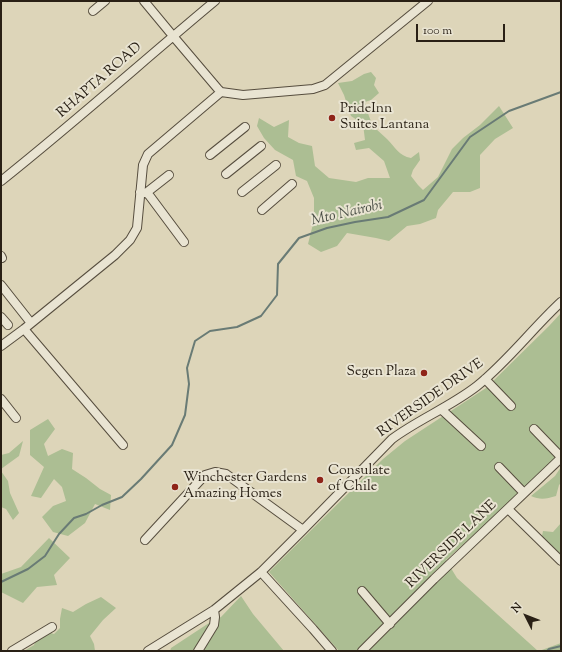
<!DOCTYPE html>
<style>
body{margin:0}
#map{position:relative;width:562px;height:652px;overflow:hidden;background:#ddd5b9;font-family:"Sorts Mill Goudy",serif}
canvas{display:block}
.frame{position:absolute;inset:0;border:2px solid #292015;pointer-events:none}
.north{position:absolute;left:506px;top:596px;width:40px;height:40px;-webkit-text-stroke:3px #e9e4d2;paint-order:stroke;rotate:312deg;font-size:11px;font-weight:700;line-height:16px;text-align:center;color:#292015}
.north::after{content:'';display:block;margin:auto;width:14px;height:18px;background:#292015;clip-path:polygon(50% 0,100% 100%,50% 72%,0 100%)}
.scale{position:absolute;left:416px;top:24px;width:89px;height:18px;box-sizing:border-box;border:2px solid #292015;border-top:0;padding-left:5px;font-size:12px;line-height:14px;white-space:nowrap;color:#292015;-webkit-text-stroke:3px #e9e4d2;paint-order:stroke}
</style>
<div id="map">
<canvas width="562" height="652"></canvas>
<div class="frame"></div>
<div class="north">N</div>
<div class="scale">100 m</div>
</div>
<script>
const ctx = document.querySelector('canvas').getContext('2d');
ctx.lineJoin = 'round';
function fill(path, color) { ctx.fillStyle = color; ctx.fill(path, 'evenodd'); }
function stroke(path, color, width, dash) { ctx.strokeStyle = color; ctx.lineWidth = width; ctx.lineCap = dash ? 'butt' : 'round'; ctx.setLineDash(dash || []); ctx.stroke(path); }
function write(font, color, halo, rows, align = 'center') {
  ctx.font = font + ' "Sorts Mill Goudy",serif'; ctx.lineWidth = 4; ctx.setLineDash([]); ctx.textBaseline = 'middle'; ctx.strokeStyle = halo; ctx.fillStyle = color; for (const [text, x, y, turn = 0] of rows) {
    ctx.save(); ctx.translate(x, y); ctx.rotate((+turn || 0) * Math.PI / 180); ctx.textAlign = isNaN(turn) ? turn : align; if (halo) ctx.strokeText(text, 0, 0); ctx.fillText(text, 0, 0); ctx.restore();
  }
}
const green = new Path2D(`
 M371,72L376,78L374,85L379,93L371,100L365,102C367,111 370,121 375,128C379,132 383,135 387,139C395,147 399,156 411,158L419,152L420,160L413,170L411,176L418,185L423,190L438,177L452,149L463,138L480,125L499,106L513,128L495,139L480,155V188L470,192H453L438,210L436,218L420,224L407,226L389,241L376,238L347,233L337,246L321,252L308,244L314,220V198L307,181L296,176L293,160L275,150L264,138L257,126L259,118L274,127L289,120L288,137L299,143L312,146L315,166L329,178L356,182L368,178H390L384,161L369,148L356,150L354,143L365,140L363,124L351,116L344,95L338,83L352,81L364,74Z
 M561,313V456L446,560L457,578L538,651H339L269,572L383,459L405,441L486,388L549,326Z
 M48,419L55,429L44,444L48,456L62,449L73,453L72,469L86,478L100,489L111,495L110,510L95,504L85,523L68,536L53,532L42,517L53,506L66,501L62,487L54,479L41,498L31,496L44,467L30,455V430Z
 M23,441L19,456L1,469V455L9,453Z
 M561,467V483L559,485L556,496C546,499 540,500 531,496L555,476Z
 M1,471L8,481L10,493L19,513L13,520L6,509L1,507Z
 M561,523V556L550,547L542,536L543,531L553,532Z
 M49,538L70,558L54,575L57,585L37,587L23,603L1,592V574L21,567Z
 M241,596L253,614L284,651H170L171,648L209,623L221,617Z
 M101,597L116,608L103,620L90,636L94,644L95,651L87,650L85,651H24L34,645L40,630L54,634L60,628V619L62,608L73,612L86,604Z
 M561,643V651H539Z`);
const stream = new Path2D(`
 M1,582L28,569L45,556L59,534L74,518L86,514L102,505L122,497L141,479L172,445L185,415L189,384L187,368L195,341L210,331L237,327L261,316L277,295L278,264L299,238L327,228L355,222L388,217L424,200L470,137L509,111L561,92
 M547,651L549,649L561,646`);
const minor = new Path2D(`
 M144,1L173,36L218,89L221,92L243,95L313,89L325,85L428,1
 M93,11L105,1
 M210,155L245,127
 M226,174L261,146
 M1,181C74,123 143,61 215,1
 M140,192L146,193L149,195L184,242
 M242,192L276,165
 M146,193L169,175
 M262,210L292,184
 M1,256L2,258
 M1,285L31,323
 M1,317L8,325
 M24,329L123,445
 M1,346L24,329L115,255L130,240L137,228L143,165L148,154L221,92
 M485,379L511,406
 M1,399L16,418
 M441,409L481,446
 M534,429L561,457
 M499,467L524,493
 M508,509L561,561
 M145,540L205,475L215,472L226,474L303,530
 M261,572L313,629L332,651
 M362,591L390,624
 M12,651L52,627
 M148,651L214,610L261,572L303,530L392,439C419,419 450,407 477,386C508,361 532,329 561,302
 M198,651L214,625L215,617L214,610
 M362,651L434,579L561,458`);
const markers = [
 [332,118,4,"#8f2418"],
 [424,373,4,"#8f2418"],
 [320,480,4,"#8f2418"],
 [175,487,4,"#8f2418"]
];
const streetNames = [
 ["RHAPTA ROAD",100,81,-41],
 ["RIVERSIDE DRIVE",431,399,-35],
 ["RIVERSIDE LANE",452,545,-44]
];
const poiNames = [
 ["PrideInn",340,110],
 ["Suites Lantana",340,126],
 ["Segen Plaza",416,373,"right"],
 ["Consulate",328,472],
 ["of Chile",328,488],
 ["Winchester Gardens",183,479],
 ["Amazing Homes",183,495]
];
const waterNames = [
 ["Mto Nairobi",347,214,-13]
];
fill(green, '#acbe93');
stroke(stream, '#697b75', 2);
stroke(minor, '#564d3e', 10);
stroke(minor, '#e9e4d2', 8);
for (const [x, y, r, color] of markers) { const dot = new Path2D(); dot.arc(x, y, r, 0, 2 * Math.PI); ctx.fillStyle = color; ctx.fill(dot); stroke(dot, '#e9e4d2', 1.5); }
write('14px', '#292015', '#e9e4d2', streetNames);
write('14px', '#292015', '#e9e4d2', poiNames, 'left');
write('italic 15px', '#494e45', '#e9e4d2', waterNames);
</script>
